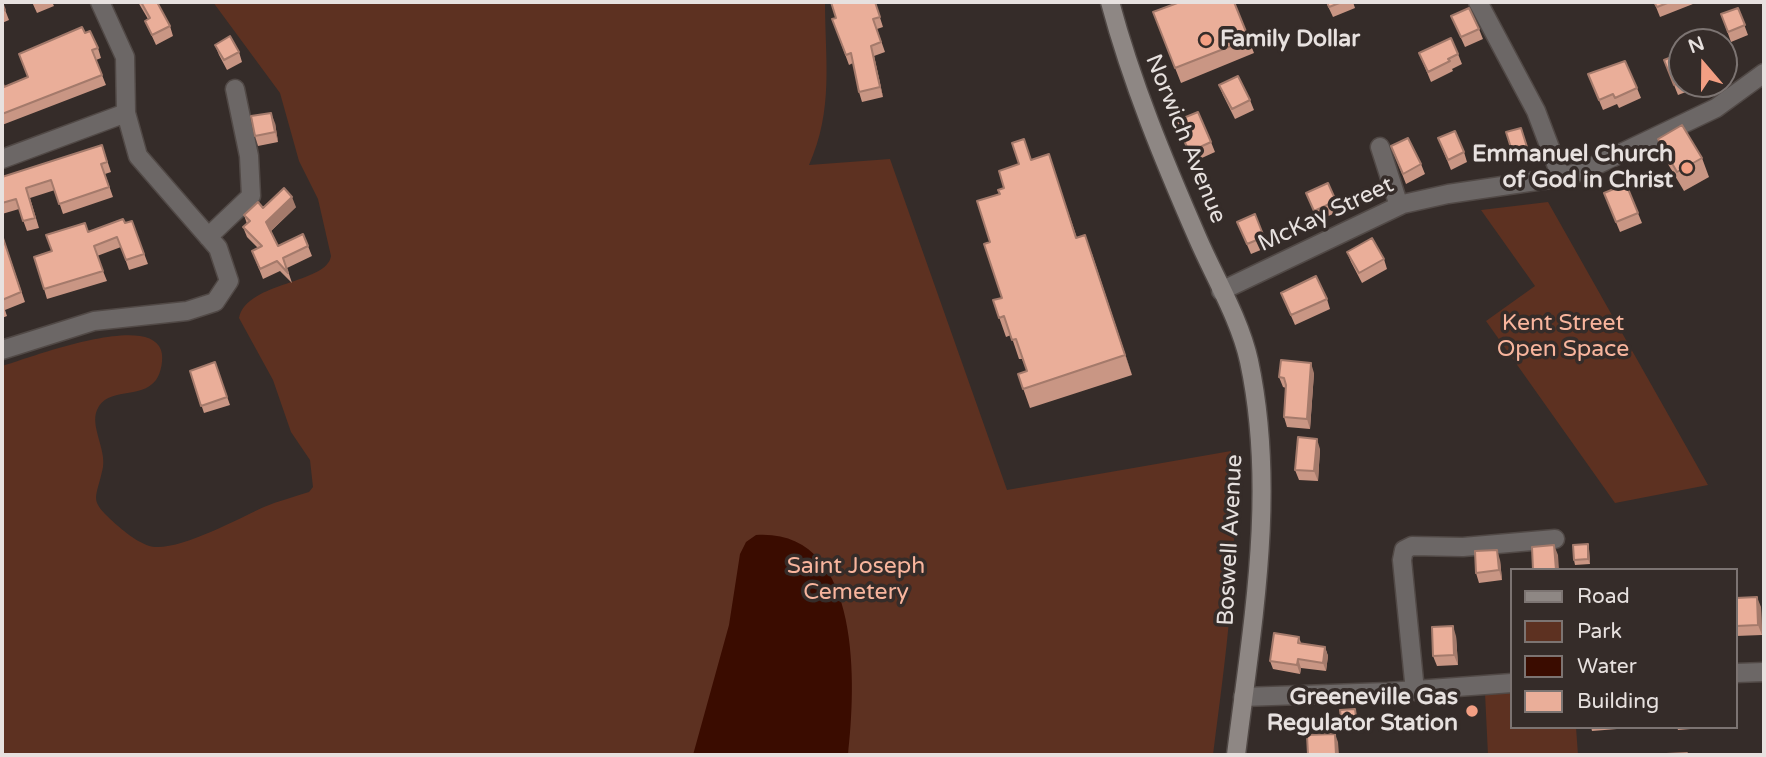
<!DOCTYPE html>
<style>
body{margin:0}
#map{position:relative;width:1766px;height:757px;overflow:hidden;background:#352c29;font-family:"Varela Round",sans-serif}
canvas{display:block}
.frame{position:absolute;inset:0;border:4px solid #e7e1df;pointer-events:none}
.legend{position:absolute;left:1510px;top:568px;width:228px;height:161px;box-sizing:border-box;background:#352c29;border:2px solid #7c7472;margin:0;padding:9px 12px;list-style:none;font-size:21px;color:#e7e1df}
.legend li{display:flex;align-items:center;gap:14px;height:35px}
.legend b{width:35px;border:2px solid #7c7472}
.north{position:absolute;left:1668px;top:28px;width:70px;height:70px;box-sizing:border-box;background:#352c29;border:2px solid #7c7472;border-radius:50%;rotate:340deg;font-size:19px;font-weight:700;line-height:28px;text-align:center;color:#e7e1df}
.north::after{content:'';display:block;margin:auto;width:24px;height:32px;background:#f39f83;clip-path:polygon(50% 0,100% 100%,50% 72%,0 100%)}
</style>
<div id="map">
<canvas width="1766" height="757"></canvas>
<div class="frame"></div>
<ul class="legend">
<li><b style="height:9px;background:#8e8784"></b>Road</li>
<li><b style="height:19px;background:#5d3121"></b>Park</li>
<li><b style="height:19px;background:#3a0c00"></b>Water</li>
<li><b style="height:19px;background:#eaae99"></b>Building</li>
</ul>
<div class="north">N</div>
</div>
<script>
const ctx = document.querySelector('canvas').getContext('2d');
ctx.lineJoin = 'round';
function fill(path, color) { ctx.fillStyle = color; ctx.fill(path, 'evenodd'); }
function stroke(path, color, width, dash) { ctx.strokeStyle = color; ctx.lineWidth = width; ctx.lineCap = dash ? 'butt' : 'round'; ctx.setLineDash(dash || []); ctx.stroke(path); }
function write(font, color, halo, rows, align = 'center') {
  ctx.font = font + ' "Varela Round",sans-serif'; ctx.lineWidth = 7; ctx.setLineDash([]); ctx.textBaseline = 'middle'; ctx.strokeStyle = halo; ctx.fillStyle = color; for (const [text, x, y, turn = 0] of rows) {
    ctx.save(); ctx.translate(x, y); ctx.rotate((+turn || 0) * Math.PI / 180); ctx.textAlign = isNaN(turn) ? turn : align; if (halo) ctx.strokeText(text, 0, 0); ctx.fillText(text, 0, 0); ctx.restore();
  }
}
const green = new Path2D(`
 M213,2H825C825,60 834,109 809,165L890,159L1007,490L1231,451C1241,554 1226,653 1213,755H2V366C29,358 148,312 161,350C164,359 161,373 156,380C141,400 107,386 97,410C90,426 106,449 103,467C96,502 87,498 118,526C127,534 143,546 155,547C182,549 238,519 264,507C278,501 294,497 309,492L313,487L310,460L291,432L273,380L239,318C247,281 327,284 331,256L318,199L299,161L280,93Z
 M1548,202L1708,485L1615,503L1486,321L1535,286L1481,210Z
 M1512,692V727H1576L1578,755H1488L1485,693Z`);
const water = new Path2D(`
 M756,535C863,528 856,686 848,755H693L729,625L740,554L746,542Z`);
const street = new Path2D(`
 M1478,2L1536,111L1561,177
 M1380,147L1399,206
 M2,159L126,113
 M208,237L251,196L249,156L235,89
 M1221,291L1403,204L1448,194L1563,177L1590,168L1716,108L1764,73
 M2,350L94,321L187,311L215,302L229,281L218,248L138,156L126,113L125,57L100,2
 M1736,673L1764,672
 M1415,691L1402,560L1404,550L1412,546L1463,547L1555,539
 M1243,697L1388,692L1512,683`);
const secondary = new Path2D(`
 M1110,2C1132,84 1164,161 1198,239C1215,278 1240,320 1249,361C1277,492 1252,625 1236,755`);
const wall = new Path2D(`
 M2,2L9,20L2,23Z
 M32,2H52L54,6L37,13Z
 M138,2H161L158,3L170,26L173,36L156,45L145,21L148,19Z
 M875,2L883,27L877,29L885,52L874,56L883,97L862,102L859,92L853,63L849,65L832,19Z
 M1234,2L1254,53L1181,83L1153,12Z
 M1326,2H1353L1355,8L1333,17Z
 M1654,2H1698L1660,17Z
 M1738,8L1748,35L1731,42L1721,14Z
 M1451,16L1479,29L1483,39L1465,47Z
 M85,33L98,48L101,58L96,60L106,85L2,125V80L4,87L28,77Z
 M215,45L239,52L242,62L227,70L219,55Z
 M1419,53L1458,54L1462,64L1452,69L1453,71L1431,82Z
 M1682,53V84H1698L1699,87L1678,95L1664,60Z
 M1588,74L1637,88L1641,98L1619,108L1617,104L1603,110Z
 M1219,85L1250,100L1254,110L1235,119L1223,95Z
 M1176,121L1211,142L1215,152L1193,162Z
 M275,123L278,142L258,146L255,136Z
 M1521,128L1531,157L1515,161L1512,151Z
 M1438,138L1464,152L1467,162L1451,170Z
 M1658,139L1702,158L1709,177L1684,191L1665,159Z
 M102,145L111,172L105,174L113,197L63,214L55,190L30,198L39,228L27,231L19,209L2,214V177Z
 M1391,146L1421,164L1425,174L1406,184Z
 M1031,159L1055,173L1077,238L1092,254L1132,375L1030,408L1018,374L1027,371L1022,359H1019L1011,335L1006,337L993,300L1002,298L990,242L1000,194L1019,164Z
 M1626,184L1642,223L1620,232L1608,203Z
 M1306,193L1336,201L1339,211L1318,221Z
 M296,207L271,231L278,246H308L312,256L287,268L292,283L280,271L263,279L252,251L258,248L247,237L243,227L247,224L244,215L263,208Z
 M132,221L148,264L129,270L121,247L97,256L107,281L47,299L44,289L52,251L88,232Z
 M1237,222L1264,237L1268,247L1251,254Z
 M2,234L25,302L5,310L7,316L2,318Z
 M1347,252L1384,259L1387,269L1362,283L1351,262Z
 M1281,293L1327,299L1330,309L1295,325Z
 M215,362L230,405L204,413L190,371Z
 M1314,373L1310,429L1287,427L1284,417L1286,388L1283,387L1279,377Z
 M1320,449L1318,481L1299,480L1295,470Z
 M1588,544L1589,549L1590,564L1575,565L1574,560Z
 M1500,560L1502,580L1479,583L1476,573Z
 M1736,598L1761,607L1762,635L1736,636Z
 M1456,636L1458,665L1437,666L1433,656Z
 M1299,637L1301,643L1325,647L1328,656L1326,671L1301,668L1300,674L1273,669L1270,661Z
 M1357,714L1359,730L1344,731L1342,726Z
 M1591,727H1617V729L1592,731Z
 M1677,727H1703V728L1678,730Z`);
const shadedWall = new Path2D(`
 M871,46L874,56L883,97L880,87Z
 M271,113L275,123L278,142L275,132Z
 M292,197L296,207L270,232L266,222Z
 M1085,235L1092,254L1132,375L1125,355Z
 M1311,363L1314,373L1310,429L1307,419Z
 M1317,439L1320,449L1318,481L1314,471Z
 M1588,544L1589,549L1590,564L1588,559Z
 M1554,545L1558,555L1559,570H1556Z
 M1497,550L1500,560L1502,580L1499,570Z
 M1757,597L1761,607L1762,635L1758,625Z
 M1453,626L1456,636L1458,665L1454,655Z
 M1325,647L1328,656L1326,671L1323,663Z
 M1298,659L1301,668L1300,674L1297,665Z
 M1335,734L1338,742L1339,755H1336Z`);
const building = new Path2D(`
 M2,2L5,10L2,11Z
 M141,2H157L170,26L152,35L145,21L150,18Z
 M831,2H875L880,17L873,19L881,42L871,46L880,87L859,92L851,53L846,55L832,19L836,18Z
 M1180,2H1234L1249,39L1175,68L1153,12Z
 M1327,2H1342L1329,7Z
 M1654,2H1670L1657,7Z
 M1469,8L1479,29L1461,37L1451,16Z
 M1738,8L1745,25L1728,32L1721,14Z
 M82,27L85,33L90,31L98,48L92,50L102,75L2,114V80L4,87L28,77L19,54Z
 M230,36L239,52L224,60L215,45Z
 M1451,38L1458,54L1448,59L1450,61L1428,72L1419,53Z
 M1682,53V82L1674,85L1664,60Z
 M1625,61L1637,88L1615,98L1613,94L1599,100L1588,74Z
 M1238,76L1250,100L1232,109L1219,85Z
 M1198,112L1211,142L1189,152L1176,121Z
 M271,113L275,132L255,136L251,116Z
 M1682,125L1702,158L1677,172L1658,139Z
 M1521,128L1527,147L1512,151L1506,132Z
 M1455,131L1464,152L1448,160L1438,138Z
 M1408,138L1421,164L1403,174L1391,146Z
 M1024,139L1031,160L1049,154L1076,238L1085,235L1125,355L1023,389L1018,374L1027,371L1016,339L1012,340L1004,316L999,318L993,300L1002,298L984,244L990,242L977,201L1000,194L998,190L1004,188L999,171L1019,164L1012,143Z
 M102,145L107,162L101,164L109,187L59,204L51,180L26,188L35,218L23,221L16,199L2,203V177Z
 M1328,183L1336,201L1314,211L1306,193Z
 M1626,184L1638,213L1616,222L1604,193Z
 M284,188L292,197L266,222L278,246L303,234L308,246L283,258L288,273L277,261L260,269L252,251L262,246L243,227L250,221L244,215L258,202L263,208Z
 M1255,214L1264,237L1247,244L1237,222Z
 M123,219L125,223L132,221L144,254L126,260L117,237L94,246L103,271L44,289L34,257L52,251L46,235L85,223L88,232Z
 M2,235L21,292L2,300Z
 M1372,238L1384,259L1359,273L1347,252Z
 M1316,276L1327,299L1291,315L1281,293Z
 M1281,360L1311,363L1307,419L1284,417L1286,385L1284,378L1279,377Z
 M215,362L227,397L201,406L190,371Z
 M1298,437L1317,439L1314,471L1295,470Z
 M1588,544V559L1574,560L1573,545Z
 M1554,545L1556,570H1533L1532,547Z
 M1497,550L1499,570L1476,573L1475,551Z
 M1757,597L1758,625L1736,626V598Z
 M1453,626L1454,655L1433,656L1432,627Z
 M1274,633L1299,637L1298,643L1325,647L1323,663L1298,659L1297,665L1270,661Z
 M1355,709L1357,725L1342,726L1340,710Z
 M1335,734L1336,755H1308L1307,735Z
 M1687,753V755H1646Z`);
const markers = [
 [1206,40,7,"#f39f83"],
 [1687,168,7,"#f39f83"],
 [1472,711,7,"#f39f83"]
];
const poiNames = [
 ["Family Dollar",1220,40,"left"],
 ["Emmanuel Church",1673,155],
 ["of God in Christ",1673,181],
 ["Greeneville Gas",1458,698],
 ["Regulator Station",1458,724]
];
const streetNames = [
 ["Norwich Avenue",1185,139,68],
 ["McKay Street",1326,215,-25],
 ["Boswell Avenue",1231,540,-87]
];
const parkNames = [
 ["Kent Street",1563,324],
 ["Open Space",1563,350],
 ["Saint Joseph",856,567],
 ["Cemetery",856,593]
];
fill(green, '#5d3121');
fill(water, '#3a0c00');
stroke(street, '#514946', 21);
stroke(secondary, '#514946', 21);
stroke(street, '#6c6766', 18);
stroke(secondary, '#8e8784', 18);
fill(wall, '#c99684');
fill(shadedWall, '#a47a6b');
fill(building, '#eaae99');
stroke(building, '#a47a6b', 2);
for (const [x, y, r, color] of markers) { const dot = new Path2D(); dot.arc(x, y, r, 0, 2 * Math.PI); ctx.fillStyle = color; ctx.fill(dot); stroke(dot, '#352c29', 2.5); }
write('bold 23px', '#e7e1df', '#352c29', poiNames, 'right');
write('23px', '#e7e1df', '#352c29', streetNames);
write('23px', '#f8b59d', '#352c29', parkNames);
</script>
